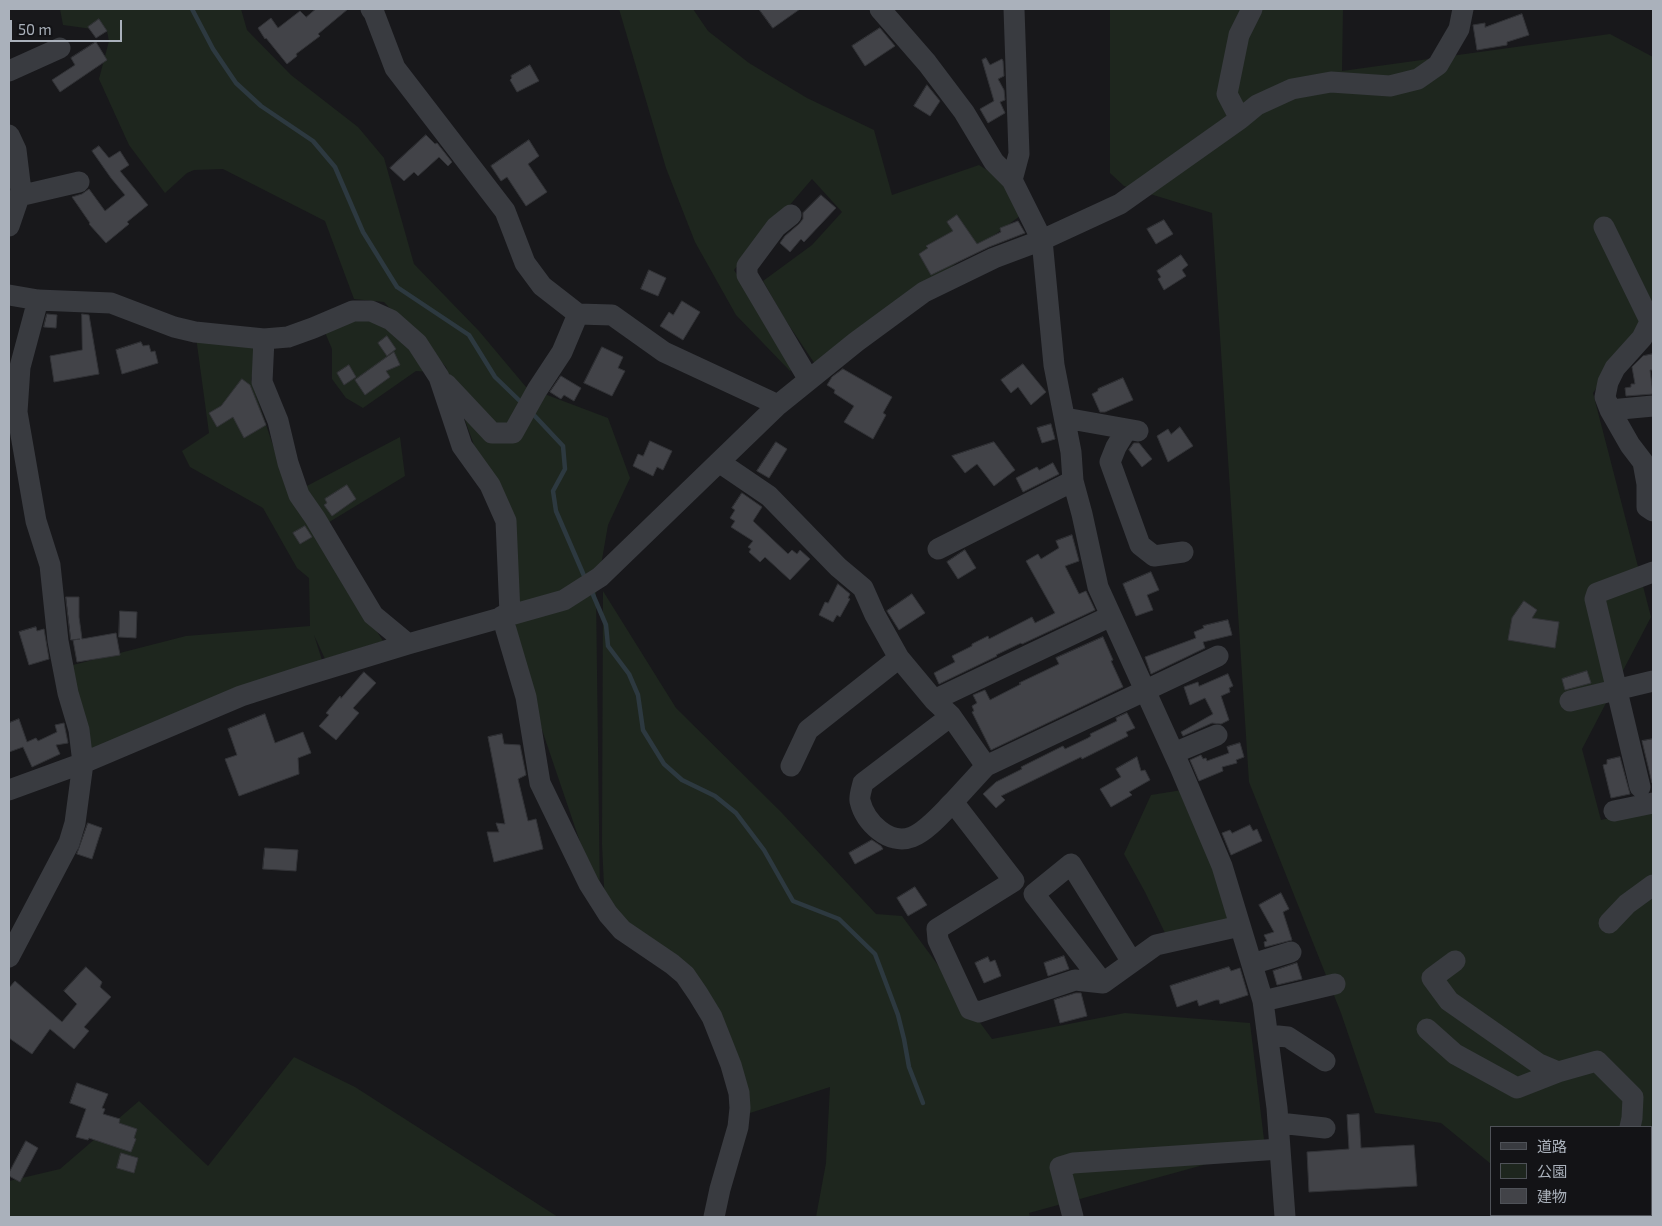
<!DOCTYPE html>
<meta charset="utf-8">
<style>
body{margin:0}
#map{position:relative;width:1662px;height:1226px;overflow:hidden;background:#18181b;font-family:"Exo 2","Noto Sans JP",sans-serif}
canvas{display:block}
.frame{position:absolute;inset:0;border:10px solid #aab1bb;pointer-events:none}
.legend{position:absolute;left:1490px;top:1126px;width:162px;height:90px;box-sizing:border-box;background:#131316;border:1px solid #4f5258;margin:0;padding:6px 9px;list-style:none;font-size:15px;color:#aab1bb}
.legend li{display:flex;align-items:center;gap:10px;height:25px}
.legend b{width:25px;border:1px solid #4f5258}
.scale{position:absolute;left:10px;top:20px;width:112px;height:22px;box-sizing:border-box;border:2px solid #aab1bb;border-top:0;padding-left:6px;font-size:15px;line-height:18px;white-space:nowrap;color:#aab1bb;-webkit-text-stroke:4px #131316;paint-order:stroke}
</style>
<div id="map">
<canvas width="1662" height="1226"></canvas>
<div class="frame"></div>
<ul class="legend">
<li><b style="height:6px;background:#393b40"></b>道路</li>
<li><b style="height:14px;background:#1e261e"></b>公園</li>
<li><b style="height:14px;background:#424348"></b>建物</li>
</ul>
<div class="scale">50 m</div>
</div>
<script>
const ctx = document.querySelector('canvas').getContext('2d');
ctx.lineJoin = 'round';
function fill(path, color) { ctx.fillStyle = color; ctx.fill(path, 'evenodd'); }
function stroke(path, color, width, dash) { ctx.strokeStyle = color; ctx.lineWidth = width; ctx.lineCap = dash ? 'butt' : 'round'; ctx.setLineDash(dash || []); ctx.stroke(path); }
const green = new Path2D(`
 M60,9H241L247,30L291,75L358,127L384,158L414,264L479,331L526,387L608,418L630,478L608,525L596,594L600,901L518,659L512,576L480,462L446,367L384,302L354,299L325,221L223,169L194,170L187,173L165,193L129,145L99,79L109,41L107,31L63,25Z
 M619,9H693L708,31L749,63L807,98L874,130L892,195L979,165L1009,184L1024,213L817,367L784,318L763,281L812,245L842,212L812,179L734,270L796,365L790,371L736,315L695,242L666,168Z
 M1110,9H1343L1342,71L1610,34L1653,57V305L1593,393L1651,617L1582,749L1601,820L1653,809V1200H1651V1127H1491V1164L1441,1123L1375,1113L1341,1013L1249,782L1212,213L1124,186L1110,173Z
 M354,319L374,321L388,326L430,372L416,371L363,408L346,398L332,379V349L324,330Z
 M196,337L258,346L251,380L289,493L383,641L325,659L314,635L322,660L91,756L69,666L186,636L310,626L309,578L297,568L263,508L190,467L182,451L209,433Z
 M400,437L405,476L326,524L303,488Z
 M603,591L676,708L781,812L876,914L902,916L992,1039L1125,1013L1250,1023L1265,1148L1029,1213L1030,1217H816L826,1163L830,1087L750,1113L717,1006L605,907L602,844Z
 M1182,790L1236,923L1167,937L1145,892L1124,854L1151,795Z
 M294,1057L355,1087L558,1217H9V1181L60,1169L139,1101L208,1166Z
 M1506,1215H1604V1217H1506Z`);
const stream = new Path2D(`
 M192,9L213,49L236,83L261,106L313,141L335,167L363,232L397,287L469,335L495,377L523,404
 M532,413L563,446L565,469L553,491L556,511L585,578
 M591,590L606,625L608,646L629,674L638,695L643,730L664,764L682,780L715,796L736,813L764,850L793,901L839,919L875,954L898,1015L904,1039L909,1067L923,1103`);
const building = new Path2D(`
 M316,9H348L318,34L320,36L296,54L297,56L287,64L266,38L265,39L258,28L271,18L278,28L300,11L306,17Z
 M759,9H800L773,28Z
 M1522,14L1529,35L1507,42V45L1477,50L1473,25L1485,23V27Z
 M99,19L107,31L96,38L88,27Z
 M880,28L895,46L865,66L852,46Z
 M96,42L107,60L60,92L52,80L75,65L71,58Z
 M986,58L990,65L1002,59L1003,61L1004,76L998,79L1004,90L1005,100L1000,102L1005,113L988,123L980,109L994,101L982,60Z
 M530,65L539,81L517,92L510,80L512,78L511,76Z
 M927,85L940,101L930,116L914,106Z
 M426,135L435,144L437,143L452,162L448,166L439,157L418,176L414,172L404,181L390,168Z
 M529,140L539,156L528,164L547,192L526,206L507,177L501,181L491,166Z
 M99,146L109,158L120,151L129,165L120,171L148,205L127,222L129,224L106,243L89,224L90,223L72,197L82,194L89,189L105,211L125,195L111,178L92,151Z
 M821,195L836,208L804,242L801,239L790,252L780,243L785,236L799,224L803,219V213Z
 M957,215L977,244L1001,232L1000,228L1018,221L1025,233L989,247L931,275L919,254L928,248L926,246L953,231L947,222Z
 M1164,220L1173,234L1156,244L1147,229Z
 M1181,255L1188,265L1182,270L1186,276L1164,290L1158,279L1161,277L1157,271Z
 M649,270L666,278L658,296L641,289Z
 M682,301L700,312L683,340L660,326L669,312L673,315Z
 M47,314L57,315L56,328L44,327Z
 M82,314L89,315L99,374L54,382L50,356L82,350Z
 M387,336L396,349L387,356L378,343Z
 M141,342L143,346L149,345L151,352L155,351L158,363L122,374L116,350Z
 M602,347L623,357L618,368L625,371L612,396L584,383Z
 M394,352L400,365L386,371L390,377L365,395L355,380Z
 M1653,354V370H1650L1653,394L1626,396L1625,388L1631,387V384H1635L1632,367L1643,356Z
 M1023,364L1046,392L1031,405L1018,387L1011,393L1001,380Z
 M349,365L356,377L344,385L337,373Z
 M843,369L892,397L883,413L886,415L873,439L844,422L854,406L834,393L835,390L827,385L832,377Z
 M561,376L581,388L574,401L564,395L561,399L550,392Z
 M1123,378L1133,400L1105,412H1100L1092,394L1098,391V389Z
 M242,379L250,385L266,425L244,438L233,417L217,427L209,413L221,406Z
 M1051,424L1055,439L1042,443L1037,428Z
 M1180,427L1193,446L1168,462L1157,436L1168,429L1171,434Z
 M650,441L672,451L663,470L657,467L653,476L633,466L638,454L643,456Z
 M776,442L787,449L769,478L757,471Z
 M994,442L1015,470L994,486L977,464L965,473L952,456Z
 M1134,443H1139L1152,459L1142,467L1129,450Z
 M1053,463L1059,474L1023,492L1016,478L1037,467L1039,470Z
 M347,485L356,499L332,516L324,505L327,503L325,499Z
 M742,493L762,507L753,521L788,554L792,550L797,554L800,550L810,559L790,580L765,557L760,562L749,552L751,549L748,547L753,541L731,527L735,521L730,518L735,510L732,508Z
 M305,526L312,537L300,544L293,533Z
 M1072,535L1079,561L1065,566L1079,594L1086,591L1095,610L1022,644L1021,643L996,655L997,656L939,684L934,673L955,662L952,656L972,646V644L988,636L989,639L1032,617L1035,623L1055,613L1026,561L1038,554L1041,559L1059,548L1056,541Z
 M965,550L976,568L958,579L947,562Z
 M1151,572L1159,590L1147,595L1153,610L1136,616L1123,584Z
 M838,584L850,594L848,598L850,599L840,617L837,615L833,622L819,615L825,602L828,603Z
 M912,594L925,613L899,630L887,611Z
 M66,597H79V617L82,639L116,633L120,655L77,662L73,640L80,639L71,640Z
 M1524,601L1537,610L1532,618L1559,622L1555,648L1508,640L1512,618Z
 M120,611L137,612L136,638L119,637Z
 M1228,620L1232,635L1203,642L1205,648L1151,674L1145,657L1196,638L1194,632L1204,628L1203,626Z
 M36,627L37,631L44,629L49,659L29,665L19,632Z
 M1103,637L1113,660L1111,661L1123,687L991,750L972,712L974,711L972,706L977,703L973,695L985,690L990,700L1021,684L1019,683L1059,664L1056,658Z
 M1587,671L1591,683L1565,690L1562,679Z
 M364,672L376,683L353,708L359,713L336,740L319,726L329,715L326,713L340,696L341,698Z
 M1228,674L1233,686L1229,688L1230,692L1221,696L1229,720L1221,724L1212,723L1183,736L1181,732L1213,714L1205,698L1190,705L1184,687L1198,682L1199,686Z
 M1127,713L1135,728L1126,732L1128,736L1082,759L1081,757L1001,796L1005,800L996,808L983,794L996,782L1022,769L1021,767L1063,746L1065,749L1088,738L1091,736L1090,734L1117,721L1116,718Z
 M265,714L275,743L303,732L311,753L298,758L299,774L239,796L225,759L237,755L228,729Z
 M19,719L27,742L36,738L38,741L57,732L55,725L64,723L68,743L56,745L60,754L32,767L23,747L9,752V723Z
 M502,734L504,744L520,745L526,775L518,779L528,821L536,819L543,849L494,862L487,832H499L496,823L505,824L488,737Z
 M1653,739V782L1652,783L1642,741Z
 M1240,743L1244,757L1236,760L1237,763L1222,767L1223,771L1199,781L1190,760L1201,755L1203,759L1206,758L1207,761L1229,753L1227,747Z
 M1137,757L1141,771L1145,770L1150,780L1129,792L1132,795L1111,807L1100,789L1121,777L1116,769Z
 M1620,757L1630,794L1611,798L1603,765L1607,764V760Z
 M88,823L102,828L92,859L77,854Z
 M1250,825L1253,831L1257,829L1262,841L1231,855L1222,833L1230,830L1232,833Z
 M872,840L881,846L883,849L855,864L849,853Z
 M265,848L298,850L296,871L263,869Z
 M915,887L927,905L908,916L897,898Z
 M1281,893L1289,909L1283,912L1292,940L1265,947L1264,942L1267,941L1264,935L1274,932L1259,905Z
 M1064,956L1069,969L1048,976L1044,963Z
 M988,957L990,962L995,960L1001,976L984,983L975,963Z
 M1297,963L1302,979L1277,985L1273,971Z
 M86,967L102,982L100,987L111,997L84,1027L89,1031L74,1049L50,1029L32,1054L9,1038V988L15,981L62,1022L77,1004L64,991Z
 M1229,967L1231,971L1240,968L1248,995L1220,1004L1219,1000H1216L1199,1006L1197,1000L1177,1007L1170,986Z
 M1076,993H1081L1087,1016L1060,1023L1054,1000Z
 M77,1083L108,1094L102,1108L105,1109L103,1114L120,1119L119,1123L137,1129L134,1138L136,1139L131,1152L89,1138L88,1140L76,1137L86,1109L70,1103Z
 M1359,1114L1361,1148L1414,1145L1417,1186L1309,1192L1307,1152L1349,1149L1347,1115Z
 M26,1141L38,1148L20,1182L9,1176V1173Z
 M121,1153L138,1158L134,1173L117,1168Z`);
const minor = new Path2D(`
 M371,9L374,13L395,68L505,211L525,263L542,286L578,314L612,315L664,352L778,405
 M880,9L927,63L964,112L994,162L1012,180L1042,240L1054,365L1071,452L1073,481L1082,514L1098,587L1180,767L1222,866L1263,1001L1277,1108L1285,1217
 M9,71L60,48
 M1240,119L1227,94L1239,35L1252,9
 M9,135L16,150L21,191L9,226
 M1012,180L1019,154L1014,9
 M19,196L79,182
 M791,215L776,227L747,266V275L809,380
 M1604,227L1650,321
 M9,295L38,300L111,303L174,327L195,332L264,339L288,337L313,328L353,311H371L391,320L417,343L439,377L462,446L490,485L506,521L510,614
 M1653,316L1642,338L1615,368L1608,382L1605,397L1610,410L1630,445L1643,462L1647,484V507L1653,511
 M264,339L262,382L278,421L288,463L299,495L315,518L373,615L408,644
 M446,384L492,433H513L537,390L562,352L578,314
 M1610,410L1653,406
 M1065,418L1138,431
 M1127,429L1116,447L1110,462L1140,545L1154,556L1183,552
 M719,462L769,496L838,567L863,588L875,615L899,658L934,700
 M938,549L1073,481
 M502,616L526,697L540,783L589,884L608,914L622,930L672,964L685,975L698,994L712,1017L731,1065L739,1093L740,1108L738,1127L720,1189L714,1217
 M1111,616L934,700L951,716L986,766L1218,656
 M1570,701L1653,681
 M951,716L863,783C862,788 859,796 860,801C865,822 889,846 912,837C927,831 942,813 953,802
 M1174,753L1217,735
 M791,766L808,730L899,658
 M986,766L953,802L1014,881L937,929L938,940L970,1009L979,1012L1075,980L1103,983L1156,945L1240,926
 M1640,787L1595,599L1597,593L1653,572
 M9,790L83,763L241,696L303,676L408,644L564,600L600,577L778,405L856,342L924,292L994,258L1042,240L1120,204L1240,119L1257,105L1292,89L1331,82L1390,86L1418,79L1438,65L1459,29L1463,9
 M1614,811L1653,803
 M1609,923L1627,904L1653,885
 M9,957L69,843L75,823L83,763L79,730L68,693L58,641L50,565L36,521L17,412L20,367L38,300
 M1455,961L1432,978L1449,1001L1539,1064L1558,1072L1597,1061L1633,1097L1632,1118L1630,1127
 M1252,964L1291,952
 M1103,983L1034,894L1071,864L1132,962
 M1263,1001L1335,984
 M1427,1029L1455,1054L1517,1088L1558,1072
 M1268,1035L1288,1037L1325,1061
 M1279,1123L1325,1128
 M1073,1217L1060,1167L1073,1163L1280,1149
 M1602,1217L1603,1215`);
fill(green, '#1e261e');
stroke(stream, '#2d3940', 4.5);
fill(building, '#424348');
stroke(building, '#323337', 1);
stroke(minor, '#393b40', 21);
</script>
